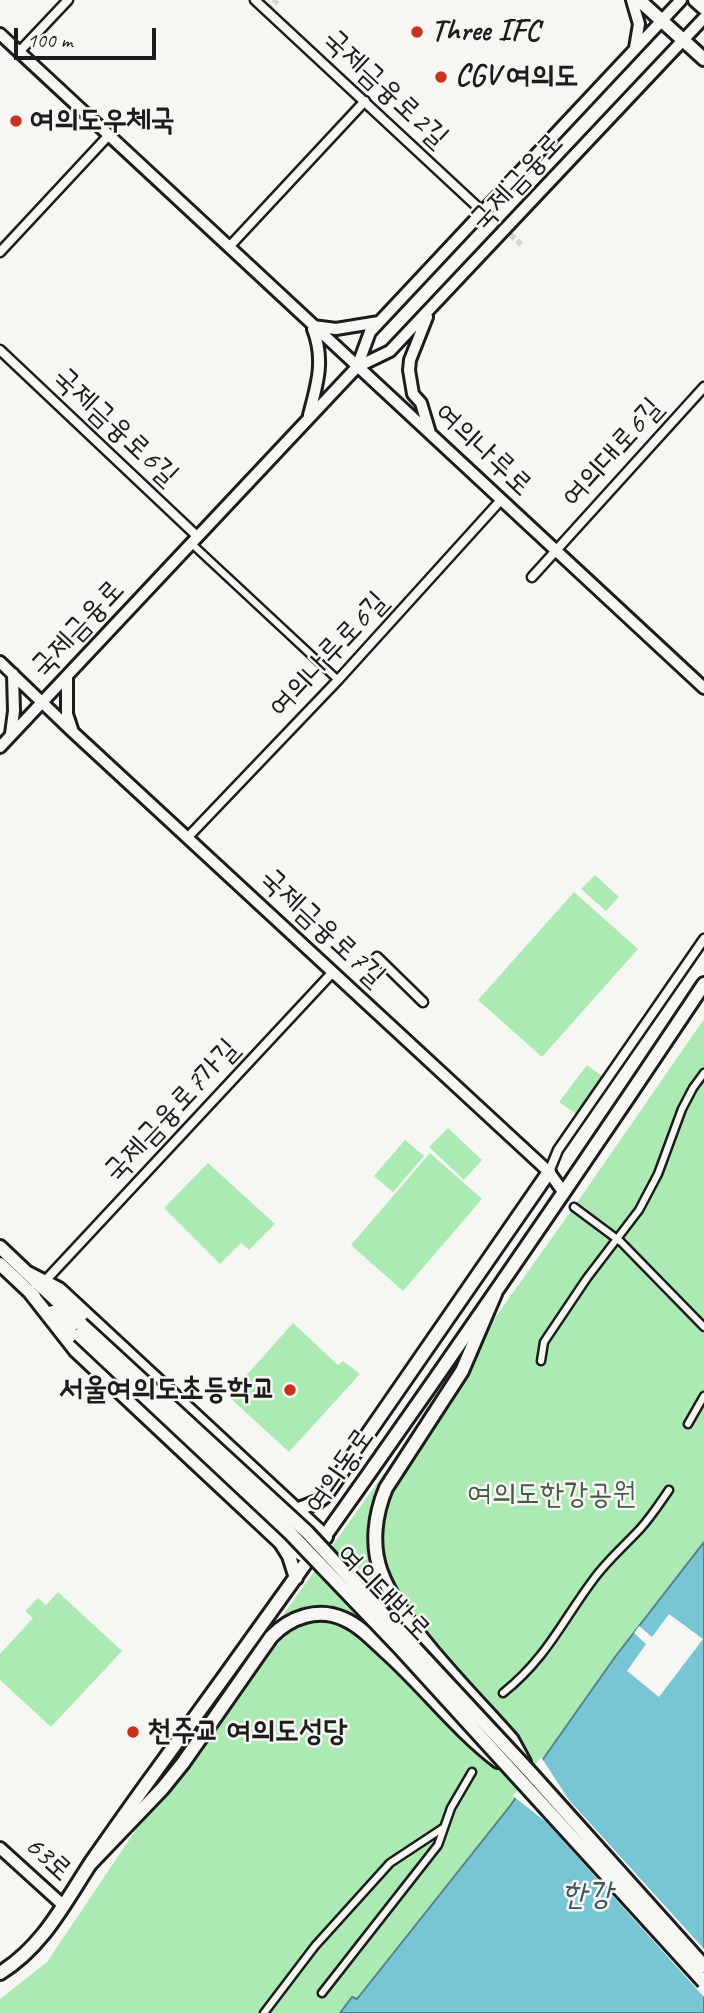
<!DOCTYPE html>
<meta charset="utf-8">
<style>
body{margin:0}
#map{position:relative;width:704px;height:2013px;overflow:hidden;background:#f6f6f2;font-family:Caveat,sans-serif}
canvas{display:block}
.scale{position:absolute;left:14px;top:28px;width:142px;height:32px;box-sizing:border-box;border:4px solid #1c1c1c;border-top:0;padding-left:9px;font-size:21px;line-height:24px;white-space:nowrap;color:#1c1c1c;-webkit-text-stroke:5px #f6f6f2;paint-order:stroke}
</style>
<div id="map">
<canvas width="704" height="2013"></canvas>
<div class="scale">100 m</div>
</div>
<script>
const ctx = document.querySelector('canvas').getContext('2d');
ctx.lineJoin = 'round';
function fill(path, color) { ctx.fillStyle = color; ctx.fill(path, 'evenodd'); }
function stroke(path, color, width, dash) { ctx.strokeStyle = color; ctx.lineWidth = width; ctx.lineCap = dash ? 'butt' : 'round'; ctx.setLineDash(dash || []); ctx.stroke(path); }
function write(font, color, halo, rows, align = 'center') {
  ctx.font = font + ' Caveat,"Poor Story",sans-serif'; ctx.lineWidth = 5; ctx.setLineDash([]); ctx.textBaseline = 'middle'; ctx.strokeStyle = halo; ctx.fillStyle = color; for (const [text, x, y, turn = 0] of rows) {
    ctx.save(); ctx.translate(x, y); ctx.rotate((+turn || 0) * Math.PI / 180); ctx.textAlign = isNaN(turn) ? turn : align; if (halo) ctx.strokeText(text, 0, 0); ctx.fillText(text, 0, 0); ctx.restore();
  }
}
const green = new Path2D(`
 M595,875L619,897L606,911L581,889Z
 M574,892L638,949L542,1057L478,1000Z
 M704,1019V1542L615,1657L510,1806L357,2000L352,1998L340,2013H0V1999L47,1962L238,1678L574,1207Z
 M587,1065L606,1079L579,1116L559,1102Z
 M448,1128L482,1160L464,1180L429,1147Z
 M405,1140L424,1156L393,1192L374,1176Z
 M430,1153L482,1199L403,1291L351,1245Z
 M208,1163L275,1224L249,1250L241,1243L220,1264L164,1208Z
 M293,1323L338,1365L343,1361L360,1374L289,1452L228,1396Z
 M58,1592L122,1651L51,1727L0,1680V1654L33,1618L25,1611L38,1598L46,1605Z`);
const water = new Path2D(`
 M704,1542V2013H340L352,1997L357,1999L510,1806L615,1657Z`);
const pier = new Path2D(`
 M669,1614L703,1639L659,1697L627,1671L646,1644L634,1633L639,1626L652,1637Z
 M541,1757L569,1800L704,1949V1997L546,1822L513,1796Z`);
const pedestrianTunnel = new Path2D(`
 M268,10L277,0
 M484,210L523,246`);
const pedestrian = new Path2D(`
 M192,544L338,680
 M574,1207L621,1242L704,1327
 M541,1361L544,1342L587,1278L639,1210L658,1174L682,1109L693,1088L704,1073
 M688,1424L704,1396
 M503,1693C548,1657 563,1619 596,1576C609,1559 626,1544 640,1529C651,1517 660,1503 669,1490
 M322,1993L438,1845L451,1808L472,1772
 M264,2013L315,1946L390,1863L443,1828`);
const minor = new Path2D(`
 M255,0L483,212
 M19,52L68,0
 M229,247L365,101
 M0,252L109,135
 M0,350L198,537
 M532,577L704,387
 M188,837L338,680L501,500
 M377,957L423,1002
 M549,1172L558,1150L704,939
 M45,1281L332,973`);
const tertiary = new Path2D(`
 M632,0L639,24L635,48
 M0,34L704,688
 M427,317L410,360L409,370L413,394L421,403L430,433
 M313,326L336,329L379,322
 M357,367L370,332L681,0
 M309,415C317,385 325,360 313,329
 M0,662L73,732L549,1172L564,1193
 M67,676V714L72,729
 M11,734L14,711L13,674
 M0,747L357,367L390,351L704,18
 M0,1848L64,1906`);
const secondary = new Path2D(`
 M281,1543L289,1556L296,1578
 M0,1973C43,1947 65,1902 92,1861C113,1831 134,1801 156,1771C344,1513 527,1250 704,984`);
const primary = new Path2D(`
 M639,0L704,59
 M695,0L704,8
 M0,1247L81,1324
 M0,1264L34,1296
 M26,1272L59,1289L326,1537
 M29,1291L76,1351L190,1458L281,1543L301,1554L312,1556
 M495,1294L462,1371L386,1488C375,1514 371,1545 381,1572C401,1626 473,1695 512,1740L524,1762
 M53,1312L79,1335
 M296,1510L317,1502L325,1496L549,1172
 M91,1863L162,1789L183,1763L271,1637C290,1617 318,1607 344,1619C360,1626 373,1640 386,1652C425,1687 456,1729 498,1761`);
const primaryBridge = new Path2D(`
 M81,1324L307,1532L529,1771L704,1966
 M79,1335L290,1533L398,1646L704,1982`);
const markers = [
 [417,32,7,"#c8321e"],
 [441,77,7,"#c8321e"],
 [16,121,7,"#c8321e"],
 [290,1390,7,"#c8321e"],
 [133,1732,7,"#c8321e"]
];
const poiNames = [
 ["Three IFC",431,32],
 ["CGV 여의도",455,77],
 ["여의도우체국",30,121],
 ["서울여의도초등학교",276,1390,"right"],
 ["천주교 여의도성당",147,1732]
];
const streetNames = [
 ["국제금융로2길",385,89,43],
 ["국제금융로",517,182,-47],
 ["국제금융로6길",115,427,43],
 ["여의나루로",483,450,43],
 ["여의대로6길",613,453,-48],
 ["국제금융로",78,629,-47],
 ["여의나루로6길",329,655,-47],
 ["국제금융로7길",322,928,43],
 ["국제금융로7가길",172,1111,-47],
 ["여의동로",340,1471,-55],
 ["여의대방로",383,1593,46],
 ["63로",48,1859,42]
];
const parkNames = [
 ["여의도한강공원",552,1495]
];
const waterNames = [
 ["한강",587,1896]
];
fill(green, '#abebb3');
fill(water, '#78c6d5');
stroke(water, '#53828b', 2);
fill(pier, '#f6f6f2');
stroke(pedestrianTunnel, '#d5d5d2', 6, [6, 3]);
stroke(pedestrian, '#1c1c1c', 11);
stroke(minor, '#1c1c1c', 13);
stroke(tertiary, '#1c1c1c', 16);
stroke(secondary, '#1c1c1c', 18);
stroke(primary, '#1c1c1c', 18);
stroke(pedestrian, '#f6f6f2', 6);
stroke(minor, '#f6f6f2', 8);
stroke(tertiary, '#f6f6f2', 10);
stroke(secondary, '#f6f6f2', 12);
stroke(primary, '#f6f6f2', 12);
stroke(primaryBridge, '#1c1c1c', 18, []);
stroke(primaryBridge, '#f6f6f2', 12);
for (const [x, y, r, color] of markers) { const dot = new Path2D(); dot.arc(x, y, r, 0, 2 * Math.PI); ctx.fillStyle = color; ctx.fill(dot); stroke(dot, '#f6f6f2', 2.5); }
write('bold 30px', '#1c1c1c', '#f6f6f2', poiNames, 'left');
write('30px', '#1c1c1c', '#f6f6f2', streetNames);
write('30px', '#475a49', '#f6f6f2', parkNames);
write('italic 32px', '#3c585d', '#f6f6f2', waterNames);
</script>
